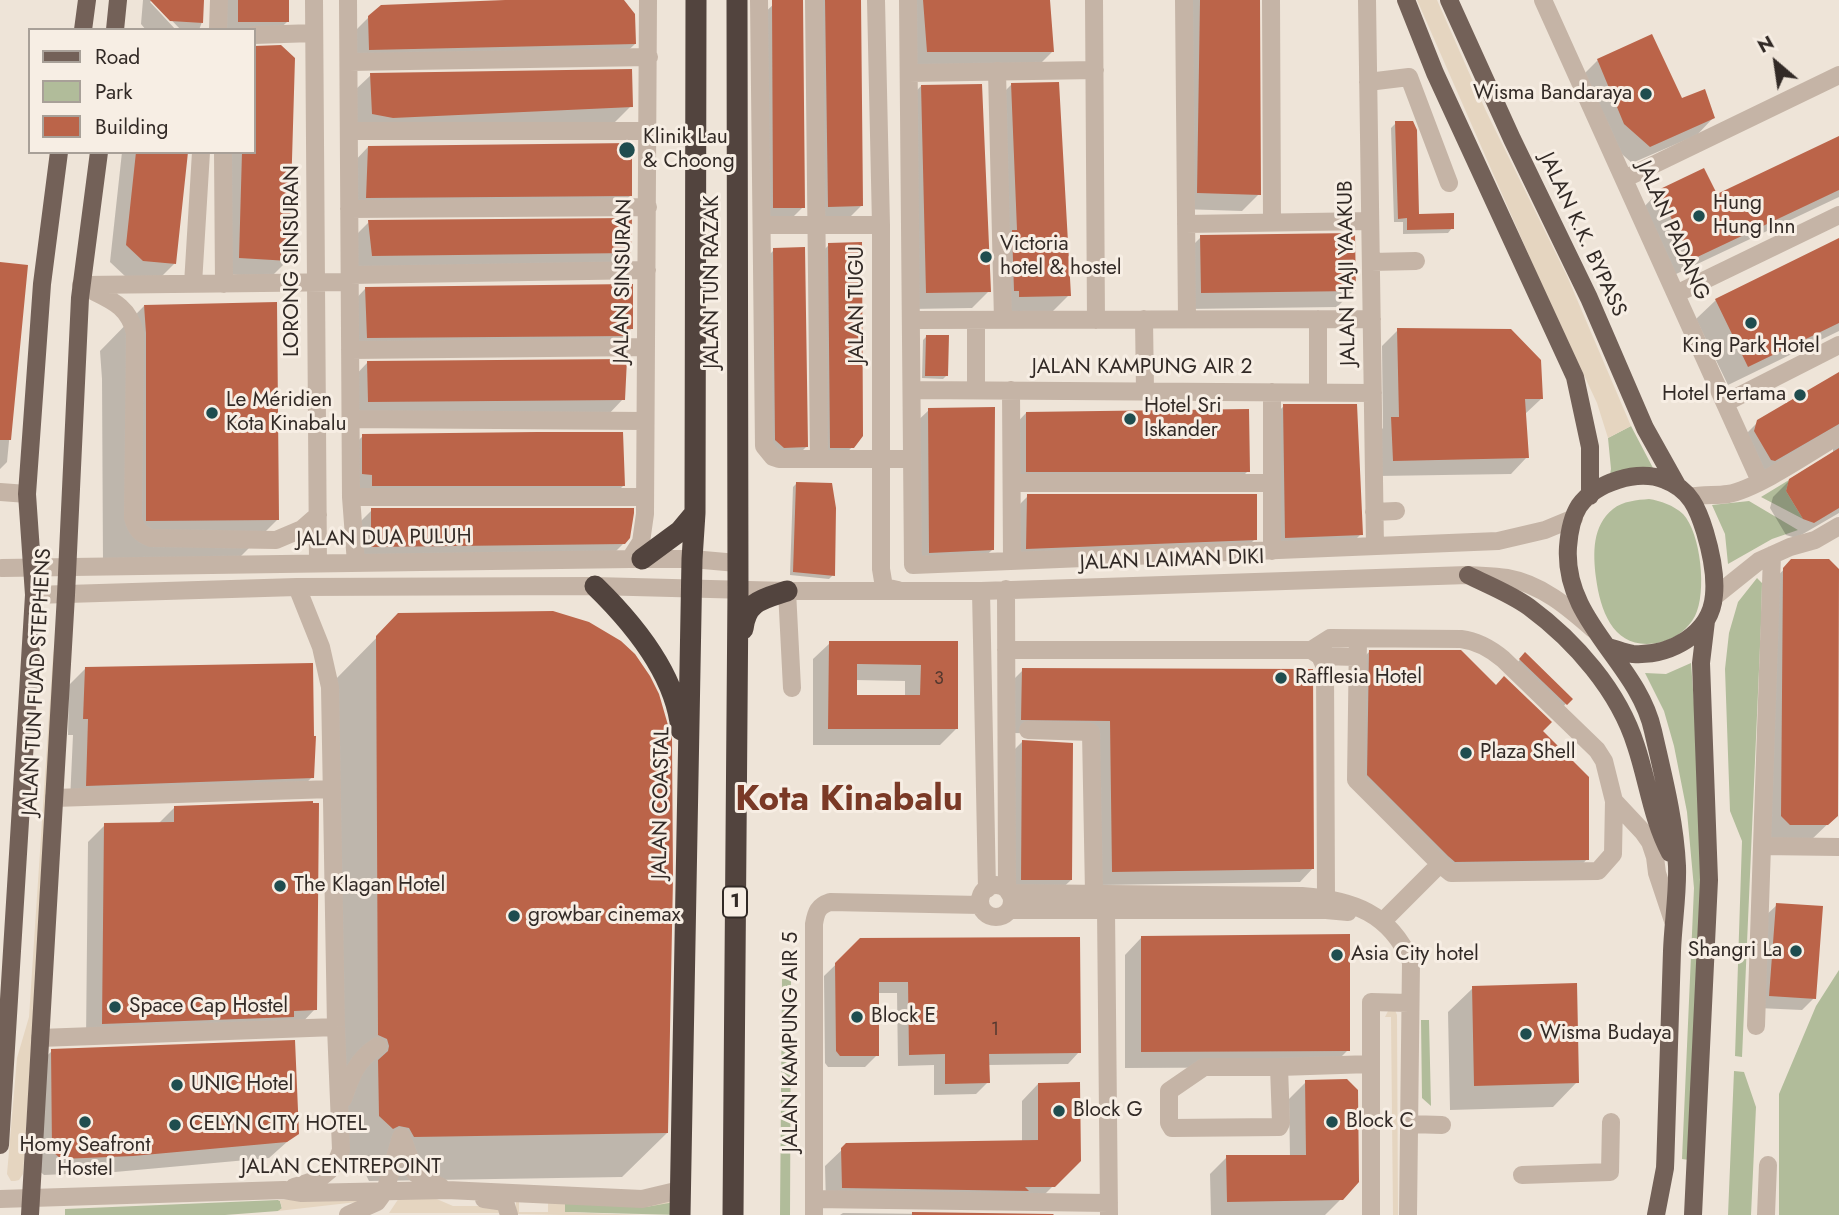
<!DOCTYPE html>
<meta charset="utf-8">
<style>
body{margin:0}
#map{position:relative;width:1839px;height:1215px;overflow:hidden;background:#eee4d8;font-family:Jost,sans-serif}
canvas{display:block}
.legend{position:absolute;left:28px;top:28px;width:228px;height:126px;box-sizing:border-box;background:#f7eee4;border:2px solid #a8a098;margin:0;padding:9px 12px;list-style:none;font-size:21px;color:#322a26}
.legend li{display:flex;align-items:center;gap:14px;height:35px}
.legend b{width:35px;border:2px solid #a8a098}
.north{position:absolute;left:1741px;top:28px;width:70px;height:70px;-webkit-text-stroke:5px #f7eee4;paint-order:stroke;rotate:331deg;font-size:19px;font-weight:700;line-height:28px;text-align:center;color:#322a26}
.north::after{content:'';display:block;margin:auto;width:24px;height:32px;background:#322a26;clip-path:polygon(50% 0,100% 100%,50% 72%,0 100%)}
</style>
<div id="map">
<canvas width="1839" height="1215"></canvas>
<ul class="legend">
<li><b style="height:9px;background:#736158"></b>Road</li>
<li><b style="height:19px;background:#b1bc9a"></b>Park</li>
<li><b style="height:19px;background:#bb6449"></b>Building</li>
</ul>
<div class="north">N</div>
</div>
<script>
const ctx = document.querySelector('canvas').getContext('2d');
ctx.lineJoin = 'round';
function fill(path, color) { ctx.fillStyle = color; ctx.fill(path, 'evenodd'); }
function stroke(path, color, width, dash) { ctx.strokeStyle = color; ctx.lineWidth = width; ctx.lineCap = dash ? 'butt' : 'round'; ctx.setLineDash(dash || []); ctx.stroke(path); }
function write(font, color, halo, rows, align = 'center') {
  ctx.font = font + ' Jost,sans-serif'; ctx.lineWidth = 6; ctx.setLineDash([]); ctx.textBaseline = 'middle'; ctx.strokeStyle = halo; ctx.fillStyle = color; for (const [text, x, y, turn = 0] of rows) {
    ctx.save(); ctx.translate(x, y); ctx.rotate((+turn || 0) * Math.PI / 180); ctx.textAlign = isNaN(turn) ? turn : align; if (halo) ctx.strokeText(text, 0, 0); ctx.fillText(text, 0, 0); ctx.restore();
  }
}
const green = new Path2D(`
 M1631,426L1653,468L1609,480L1611,469L1608,438Z
 M1789,480L1786,491L1803,519L1761,497Z
 M1649,499C1661,501 1673,505 1683,514C1701,533 1707,593 1695,616C1688,629 1676,638 1662,642C1616,653 1601,615 1596,578C1593,553 1592,526 1613,509C1623,501 1637,500 1649,499Z
 M1749,501L1798,530L1772,539L1728,564L1725,534L1712,505Z
 M1757,578L1762,583L1761,624L1742,1057L1735,1056L1742,841L1730,811L1725,669L1729,633L1738,602Z
 M1691,663L1698,757L1701,889L1689,1160L1682,1159L1694,888L1687,812L1674,746L1664,711L1645,673L1666,674Z
 M1839,970V1215H1779V1094L1816,1006Z
 M782,979H791L790,1215H780Z
 M1421,1020H1429L1431,1106L1422,1098Z
 M1734,1071L1744,1072L1756,1107L1751,1215H1728Z
 M681,1197L680,1215L564,1212L565,1202Z
 M278,1200L280,1201L282,1209L278,1211L225,1215H65V1209Z`);
const plaza = new Path2D(`
 M1417,0H1437L1486,111L1567,276L1631,426L1608,438L1597,403L1541,283Z
 M60,615L23,1174L19,1180L15,1181H11L7,1174L17,1058L29,1017L53,655Z
 M1395,1010L1397,1015L1398,1215H1393L1391,1017H1385L1388,1011Z
 M425,1194L453,1206H497L500,1213H389L401,1195Z
 M365,1195L366,1201L278,1211L282,1208L280,1201L278,1200Z
 M516,1196L681,1197L669,1203L646,1207L565,1203V1212L641,1215H562L516,1214ZM519,1199L548,1200V1212H519Z`);
const shadow = new Path2D(`
 M143,0H152L150,2L176,30H146L141,24Z
 M152,0H202V22L199,30H181Z
 M222,0H288L287,22L270,38L254,30H222Z
 M547,0H622L635,44L618,60L353,66L352,34L369,17Z
 M778,0H802L803,207L786,224H757L756,21Z
 M820,0H857L862,205L845,222L812,223Z
 M907,0H1048L1053,51L1036,68H911Z
 M1188,0H1258L1259,194L1242,211L1181,209Z
 M281,47L288,260L271,277L223,274L227,152H254V48Z
 M1598,60L1681,101L1713,118L1697,135L1632,163L1607,141L1581,77Z
 M371,75L631,106L614,123L356,131L354,91Z
 M1012,84L1069,295L1052,312L1003,313L995,101Z
 M921,86L989,291L972,308L910,309L905,103Z
 M1396,123L1418,216L1452,228L1448,233L1403,234V222H1394L1391,128Z
 M1839,138V197L1674,275L1643,208L1659,191L1716,197Z
 M368,147L631,195L614,212L350,213L352,164Z
 M122,152H186L174,264L158,280L126,277L110,262Z
 M369,222L629,252L612,269L355,272L352,239Z
 M1201,237L1354,290L1337,307L1185,309L1184,254Z
 M1839,240V331L1728,385L1696,319L1716,300Z
 M829,245L853,446L836,464H814L812,261Z
 M774,250L806,447L797,456L767,449L765,259Z
 M0,264L26,266L7,462L0,469Z
 M365,289L632,328L609,352L351,354L349,306Z
 M144,306L277,520L233,564L103,565L102,379L100,351Z
 M1398,330L1541,399L1524,415L1527,457L1511,474L1377,476L1376,435L1383,428L1382,346Z
 M926,337L947,375L943,379L922,378L923,340Z
 M367,363L623,399L607,416L352,418L351,380Z
 M1839,374V513L1796,538L1786,535L1770,508L1773,497L1790,480L1833,454V447L1757,477L1741,439L1758,422Z
 M1284,406L1361,534L1344,551L1269,554L1267,422Z
 M929,410L992,550L975,566L913,569L912,426Z
 M1026,413L1248,471L1231,488H1010V430Z
 M363,436L624,485L607,502H356L346,452Z
 M796,484L833,575L829,579L790,575L793,487Z
 M1028,496L1255,539L1238,556L1010,565L1011,513Z
 M372,510L624,543L607,560L355,563V527Z
 M1792,561L1836,816L1810,841H1773L1765,833L1767,587Z
 M399,615L667,1133L622,1177L369,1181L365,1173L359,1170L348,1173L335,1160L332,683Z
 M830,643H957L956,729L940,745H813V659ZM855,680L905,681V697H855Z
 M1370,651L1541,731L1587,859L1576,871L1443,873L1356,787L1358,663Z
 M1525,654L1570,699L1563,707L1517,663Z
 M86,668L312,738V777L296,794L70,801L73,735H68L69,685Z
 M1023,670H1312L1313,868L1300,882L1099,885L1098,734L1009,733L1010,683Z
 M1023,741L1071,880L1054,896H1005L1006,758Z
 M175,807L315,1009L299,1026L86,1040L88,842L105,825L158,824Z
 M1777,905L1814,998L1802,1010L1758,1008L1764,917Z
 M1141,938L1348,1050L1331,1067L1125,1068V955Z
 M861,940L1079,1052L1068,1064L988,1065V1082L976,1094L934,1095V1065L898,1066L897,993H877V1055L865,1067H828L825,1063L824,976Z
 M1473,988L1577,1082L1553,1107L1450,1110L1448,1012Z
 M52,1051L297,1133L269,1158L115,1172L44,1175L36,1168L35,1067Z
 M1306,1082L1341,1199L1325,1215H1211L1210,1174L1227,1157H1290L1289,1099Z
 M1038,1084L1079,1160L1036,1203L826,1204L825,1166L847,1145L1022,1142V1101Z
 M843,1213L1027,1215H840Z`);
const building = new Path2D(`
 M150,0H204L203,23L170,21Z
 M238,0H289V22H238Z
 M505,0H624L635,14L636,44L369,50L368,16L381,5Z
 M772,0H803L805,208H773Z
 M825,0H861L863,206L828,207Z
 M923,0H1050L1054,52H927Z
 M1200,0H1260L1261,195L1197,193Z
 M1652,34L1682,98L1705,89L1715,118L1650,147L1624,124L1597,59Z
 M281,45L295,58L289,261L239,258L242,152H254V46Z
 M632,69L633,107L393,118L372,114L370,73Z
 M1059,82L1071,296L1019,297V291H1014L1012,230H1017L1011,83Z
 M982,84L991,292L926,293L921,85Z
 M1395,121H1413L1417,130L1419,214L1454,213V229L1407,230V218L1398,219Z
 M1839,136V190L1691,260L1658,190L1704,168L1717,194Z
 M632,143V196L366,198L368,146Z
 M136,152H188L176,264L143,261L126,245Z
 M632,218L631,253L372,256L368,220Z
 M1355,233L1356,291L1201,293L1200,235Z
 M1839,238V323L1748,367L1715,299Z
 M862,242L863,436L854,448H830L828,243Z
 M805,247L808,447L784,448L775,440L773,248Z
 M0,262L28,265L11,440H0Z
 M633,284V329H628V336L367,338L365,287Z
 M277,302L279,520L146,521V333L144,305Z
 M1397,328L1511,329L1541,360L1543,399H1525L1529,458L1393,461L1391,417H1399Z
 M926,335H949L948,376H925Z
 M627,359L625,400L368,402L367,361Z
 M1839,372V424L1775,461L1771,460L1754,431L1757,420Z
 M1283,404H1357L1363,535L1285,538Z
 M995,407L994,550L929,553L928,408Z
 M1249,409L1250,472H1026V412Z
 M537,432H623L625,486H372V475L362,474V434Z
 M1839,448V508L1814,523L1803,519L1786,491L1789,479Z
 M796,482L832,483L836,508L835,576L793,572Z
 M1027,494H1257V540L1026,549Z
 M371,508H634V513L630,538L625,544L371,547Z
 M1791,559H1829L1839,569L1838,816L1828,825H1790L1781,816L1783,568Z
 M553,611L589,622L621,641L635,654L650,676L659,694L672,739L673,878L668,1133L414,1137L409,1128L399,1126L393,1129L379,1116L378,1060L388,1051L389,1046L387,1039L378,1035L376,636L398,613Z
 M829,641H958V729H828ZM857,664L921,665L920,695H857Z
 M1369,650H1461L1496,685L1504,676L1552,722L1543,731L1589,777V860L1455,862L1448,856L1367,775Z
 M1525,652L1573,699L1567,705L1519,659Z
 M313,663L314,736H316L314,778L86,786L88,719H83L85,667Z
 M1022,668L1313,669L1314,869L1112,872L1110,721L1021,720Z
 M1022,740L1073,743L1072,880H1021Z
 M313,801V803H319L317,1010L294,1011V1017L102,1024L104,823L174,822V806Z
 M1776,903L1823,906L1816,999L1769,996Z
 M1350,934V1051L1141,1052V936Z
 M1080,937L1081,1053L989,1054L990,1083L945,1084V1054L909,1055L908,982H879V1056H840L836,1051L835,963L860,938Z
 M1577,983L1579,1083L1474,1086L1472,986Z
 M295,1040L299,1134L287,1142L133,1156L61,1159L52,1151L51,1049Z
 M1347,1079L1358,1090L1359,1182L1343,1200L1227,1202L1226,1155H1306L1305,1080Z
 M1080,1082L1081,1161L1055,1187H1025L1029,1191L842,1188L841,1148L846,1143L1038,1140V1083Z
 M912,1212L1053,1214L1054,1215H912Z`);
const minor = new Path2D(`
 M314,0L318,563
 M348,0L351,497L356,563
 M759,0L764,446L773,457L779,459H912
 M814,0L819,459
 M876,0L881,225V569L884,587L898,590
 M908,0L913,565L1498,541L1545,530L1574,518
 M1094,0L1096,320
 M1184,0L1187,319
 M1271,0L1272,222
 M1367,0L1375,546
 M1543,0L1760,481
 M218,30L219,0
 M254,35L314,33
 M349,62L649,57
 M997,71L1003,320
 M909,73L1095,70
 M1368,82L1409,77L1449,183
 M349,131H648
 M223,152L224,284
 M1624,179L1839,75
 M349,209L648,207
 M1186,224L1370,221
 M762,225H881
 M1371,262L1416,261
 M350,275L647,270
 M193,284L201,152
 M81,285C107,299 128,303 135,333L133,518C136,529 140,534 151,538L276,540L302,529L318,515
 M84,285L350,282
 M1676,294L1839,215
 M1144,319L1145,391
 M912,320L1372,319
 M350,350L646,347
 M912,390L1373,393
 M976,390V320
 M1011,390L1012,561
 M1318,392V319
 M1725,403L1839,345
 M350,419L645,421
 M1012,483H1272
 M0,492L27,494
 M351,497H645
 M1690,497C1703,494 1716,496 1728,494C1757,489 1812,451 1839,435
 M1374,512L1396,511
 M1272,551V392
 M1772,555L1762,846L1839,847
 M630,559L641,542L645,514L648,0
 M2,568L630,559H692L737,563
 M1006,589L1007,889
 M787,591L792,688
 M981,591L987,889
 M34,595L297,587L595,586L787,591H981L1468,575C1480,576 1494,576 1507,578C1541,584 1568,607 1593,629
 M1714,597L1759,561L1790,547L1815,540L1839,526
 M1006,650H1311
 M1311,650L1330,638L1461,639C1477,641 1491,649 1503,659L1597,750L1604,761L1614,801L1613,854L1598,871L1451,873L1440,864L1356,780L1358,639
 M1311,650L1320,656L1325,667L1326,898
 M1320,656L1357,657
 M1028,730L1091,732L1094,893
 M54,798L332,789
 M1614,801L1643,832L1650,842L1655,857L1657,873L1673,921
 M980 901a16 16 0 1 1 32 0a16 16 0 1 1-32 0Z
 M1009,893L1302,896C1353,900 1390,913 1411,962L1408,1215
 M1009,910H1326L1348,912
 M1106,910L1109,1215
 M1383,921L1440,864
 M1756,1026L1762,846
 M40,1038L336,1027
 M1204,1067H1279L1281,1123L1279,1127L1172,1128L1169,1123V1091Z
 M1279,1067L1371,1064
 M343,1099C351,1076 357,1059 378,1046
 M1409,1124L1442,1125
 M402,1137L415,1173L441,1187
 M1522,1175L1610,1172L1611,1122
 M294,1187C317,1181 334,1174 341,1150L336,1027L330,687L321,647L297,587
 M0,1199L284,1190L302,1193L447,1190L642,1199L680,1190
 M484,1199L505,1202L509,1215
 M814,1199L1109,1203
 M348,1215L377,1202L385,1191L401,1137
 M814,1215V924C816,912 818,906 830,902L980,905
 M1371,1215V1002L1409,1003
 M1766,1215L1768,1165`);
const major = new Path2D(`
 M1406,0L1435,73L1575,377L1590,447V496
 M1449,0L1512,139L1589,298L1645,428L1678,487
 M83,30L87,0
 M115,30L118,0
 M1468,575C1488,585 1511,594 1529,607C1575,641 1619,691 1636,746C1648,782 1652,819 1670,853
 M1608,647C1616,649 1625,653 1633,654C1669,656 1711,635 1714,595C1716,574 1711,552 1705,532C1698,509 1690,489 1665,480C1638,469 1596,482 1579,506C1572,517 1569,534 1568,547C1563,622 1638,662 1653,731C1663,775 1675,821 1677,866C1678,894 1673,923 1672,951C1670,1024 1668,1096 1665,1168L1656,1215
 M0,1145L34,595L27,494L42,284L59,152
 M30,1215L66,595L80,298L99,152
 M1693,1215L1709,880L1701,663L1706,621`);
const highway = new Path2D(`
 M642,559L680,531L695,513
 M595,586C633,623 676,674 681,730
 M743,629C746,601 763,599 787,591
 M680,1215L692,559L695,513L696,0
 M733,1215L738,590L737,0`);
const markers = [
 [1646,94,7,"#1f4d4f"],
 [627,150,9,"#1f4d4f"],
 [1699,216,7,"#1f4d4f"],
 [986,257,7,"#1f4d4f"],
 [1751,323,7,"#1f4d4f"],
 [1800,395,7,"#1f4d4f"],
 [212,413,7,"#1f4d4f"],
 [1130,419,7,"#1f4d4f"],
 [1281,678,7,"#1f4d4f"],
 [1466,753,7,"#1f4d4f"],
 [280,886,7,"#1f4d4f"],
 [514,916,7,"#1f4d4f"],
 [1796,951,7,"#1f4d4f"],
 [1337,955,7,"#1f4d4f"],
 [115,1007,7,"#1f4d4f"],
 [857,1017,7,"#1f4d4f"],
 [1526,1034,7,"#1f4d4f"],
 [177,1085,7,"#1f4d4f"],
 [1059,1111,7,"#1f4d4f"],
 [85,1122,7,"#1f4d4f"],
 [1332,1122,7,"#1f4d4f"],
 [175,1125,7,"#1f4d4f"]
];
const numberNames = [
 ["3",939,680],
 ["1",995,1031]
];
const shields = [
 [735,902,24]
];
const shieldNames = [
 ["1",735,902]
];
const poiNames = [
 ["Wisma Bandaraya",1632,94,"right"],
 ["Klinik Lau",643,138],
 ["& Choong",643,162],
 ["Hung",1713,204],
 ["Hung Inn",1713,228],
 ["Victoria",1000,245],
 ["hotel & hostel",1000,269],
 ["King Park Hotel",1751,347,"center"],
 ["Hotel Pertama",1786,395,"right"],
 ["Le Méridien",226,401],
 ["Kota Kinabalu",226,425],
 ["Hotel Sri",1144,407],
 ["Iskander",1144,431],
 ["Rafflesia Hotel",1295,678],
 ["Plaza Shell",1480,753],
 ["The Klagan Hotel",294,886],
 ["growbar cinemax",528,916],
 ["Shangri La",1782,951,"right"],
 ["Asia City hotel",1351,955],
 ["Space Cap Hostel",129,1007],
 ["Block E",871,1017],
 ["Wisma Budaya",1540,1034],
 ["UNIC Hotel",191,1085],
 ["Block G",1073,1111],
 ["Block C",1346,1122],
 ["CELYN CITY HOTEL",189,1125],
 ["Homy Seafront",85,1146,"center"],
 ["Hostel",85,1170,"center"]
];
const streetNames = [
 ["JALAN PADANG",1672,231,66],
 ["JALAN K.K. BYPASS",1582,235,65],
 ["LORONG SINSURAN",293,261,-90],
 ["JALAN HAJI YAAKUB",1348,273,-91],
 ["JALAN SINSURAN",624,281,-89],
 ["JALAN TUN RAZAK",713,282,-90],
 ["JALAN TUGU",858,305,-90],
 ["JALAN KAMPUNG AIR 2",1142,368],
 ["JALAN DUA PULUH",384,539,-1],
 ["JALAN LAIMAN DIKI",1172,561,-2],
 ["JALAN TUN FUAD STEPHENS",38,682,-87],
 ["JALAN COASTAL",662,803,-89],
 ["JALAN KAMPUNG AIR 5",792,1042,-90],
 ["JALAN CENTREPOINT",341,1168]
];
const townNames = [
 ["Kota Kinabalu",849,802]
];
fill(green, '#b1bc9a');
fill(plaza, '#e5d5c0');
fill(shadow, '#0003');
fill(building, '#bb6449');
stroke(minor, '#c5b4a6', 18);
stroke(major, '#736158', 18);
stroke(highway, '#52443e', 21);
for (const [x, y, r, color] of markers) { const dot = new Path2D(); dot.arc(x, y, r, 0, 2 * Math.PI); ctx.fillStyle = color; ctx.fill(dot); stroke(dot, '#f7eee4', 2.5); }
write('18px', '#54382f', null, numberNames);
for (const [x, y, w] of shields) { const box = new Path2D(); box.roundRect(x - w / 2, y - 15.5, w, 31, 5); ctx.fillStyle = '#f7eee4'; ctx.fill(box); stroke(box, '#322a26', 2); }
write('bold 19px', '#322a26', null, shieldNames);
write('21px', '#322a26', '#f7eee4', poiNames, 'left');
write('21px', '#322a26', '#f7eee4', streetNames);
write('bold 35px', '#7a3926', '#f7eee4', townNames);
</script>
